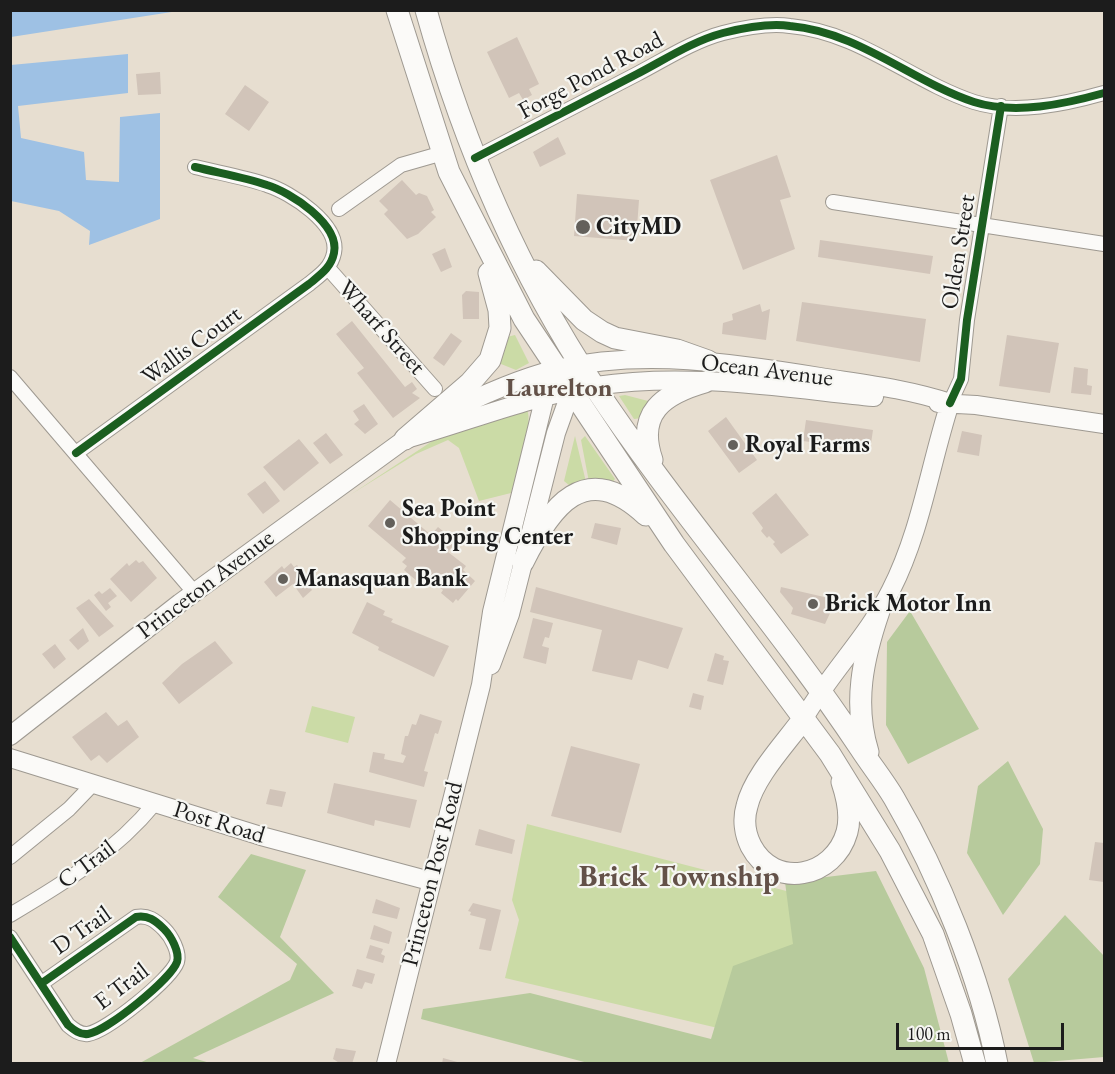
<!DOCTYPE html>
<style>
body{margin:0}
#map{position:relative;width:1115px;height:1074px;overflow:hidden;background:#e7ded0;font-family:"EB Garamond",serif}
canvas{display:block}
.frame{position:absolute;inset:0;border:12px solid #1c1c1c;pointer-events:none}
.scale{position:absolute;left:896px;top:1023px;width:168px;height:27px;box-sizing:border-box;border:3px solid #1c1c1c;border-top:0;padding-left:8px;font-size:18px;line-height:21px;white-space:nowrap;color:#1c1c1c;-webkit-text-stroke:4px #f6f6f2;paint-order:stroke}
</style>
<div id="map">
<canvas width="1115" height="1074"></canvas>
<div class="frame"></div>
<div class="scale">100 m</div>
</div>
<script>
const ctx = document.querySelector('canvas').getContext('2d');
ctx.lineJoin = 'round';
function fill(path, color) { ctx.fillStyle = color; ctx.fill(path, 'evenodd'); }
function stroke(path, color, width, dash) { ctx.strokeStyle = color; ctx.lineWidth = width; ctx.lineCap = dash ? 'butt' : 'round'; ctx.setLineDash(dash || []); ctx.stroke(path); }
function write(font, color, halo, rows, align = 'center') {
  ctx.font = font + ' "EB Garamond",serif'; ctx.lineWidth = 4.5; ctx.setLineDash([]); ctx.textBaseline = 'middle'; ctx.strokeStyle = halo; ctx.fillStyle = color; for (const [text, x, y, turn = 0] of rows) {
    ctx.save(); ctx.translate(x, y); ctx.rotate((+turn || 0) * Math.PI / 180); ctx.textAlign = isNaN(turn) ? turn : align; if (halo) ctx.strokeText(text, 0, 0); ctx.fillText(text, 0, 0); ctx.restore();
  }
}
const green = new Path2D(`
 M515,335L529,363L516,370L496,362L507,337Z
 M625,395L652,402L642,418L634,419L619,396Z
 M527,410C534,422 516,477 511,493L479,501L459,448L448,440L416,454L350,495L434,440Z
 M575,436L586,482L570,486L564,481Z
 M585,436L615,479L611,484L589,482L581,440Z
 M312,706L355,717L348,743L305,732Z
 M527,824L798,894L801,944L722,1029L505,978L519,920L512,900Z`);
const forest = new Path2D(`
 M910,611L979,729L908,764L886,725L887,642Z
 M1008,761L1043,829L1040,864L1003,915L967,853L978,786Z
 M251,854L306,870L280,937L334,993L193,1058L210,1063H140L290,980L297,964L218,897Z
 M876,871L924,968L949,1063H588L421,1019L423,1009L530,993L711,1039L733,966L793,944L785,882Z
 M1065,915L1104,956V1057L1034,1063L1008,979Z`);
const water = new Path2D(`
 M11,10H178V11L11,37Z
 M128,54V93L18,106L21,138L84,152L86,180L119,182L120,117L160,113V219L89,245L90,231L59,211L11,201V65Z`);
const building = new Path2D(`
 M517,37L539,84L529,89L532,95L523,100L519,93L509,98L487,52Z
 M160,72L161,94L138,95L136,74Z
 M245,85L269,102L249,131L225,114Z
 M558,137L566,154L540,167L533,152Z
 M777,155L791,197L780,200L795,249L743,270L710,180Z
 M402,180L416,195L419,193L427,196L434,210L431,212L436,217L418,234L407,239L384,214L388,210L379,201Z
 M577,194L639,200L636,241L574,236Z
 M820,240L933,256L930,274L818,257Z
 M445,248L452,267L441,272L432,254Z
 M466,291L479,292V319H463L462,295Z
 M802,302L926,319L920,362L796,341Z
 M760,304L762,312L770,309L766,340L722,334L723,323L733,320L732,314Z
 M352,321L405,387L412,382L417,389L412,393L420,398L393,418L357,373L364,368L336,334Z
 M451,333L462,341L444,366L433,358Z
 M1007,335L1059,343L1050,393L999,386Z
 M1074,367L1088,369L1087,385L1092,386L1091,395L1071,393Z
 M364,404L378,424L365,434L354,424L359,420L353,411Z
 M726,417L757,460L739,473L708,431Z
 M806,420L873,430L870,450L803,441Z
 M962,431L982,435L979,456L957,452Z
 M326,433L343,455L330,464L313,443Z
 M299,439L319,463L284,491L263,467Z
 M265,481L280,501L263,514L247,494Z
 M776,493L809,535L781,554L773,544L775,542L769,536L767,538L761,531L763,528L752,513Z
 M390,500L431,535L438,527L456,542L448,552L466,566L463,570L475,581L458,601L456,599L453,603L441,593L443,590L425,574L418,582L404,570L407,566L402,562L406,558L368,526Z
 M595,523L621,528L617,545L591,538Z
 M136,560L139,563L143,561L157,578L131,602L110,579L127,563L129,566Z
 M291,563L294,567L297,565L312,590L303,598L293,584L276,597L264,582L282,566L284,569Z
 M536,587L683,628L668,669L638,660L632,680L592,671L602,630L530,612Z
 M781,587L837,600L834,612L831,611L825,624L791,614L793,608L780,592Z
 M110,588L117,596L108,603L111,607L106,611L94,595L99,591L102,594Z
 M89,599L114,626L99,637L76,608Z
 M367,602L385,611L383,615L393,619L391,622L449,646L434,677L378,650L379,647L352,633Z
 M533,618L553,623L549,638L545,637L542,646L549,648L546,664L523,658Z
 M83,628L89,641L78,650L69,640Z
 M215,641L233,663L179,704L162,683L182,664Z
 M55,644L66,659L54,669L42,654Z
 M715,653L724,656L723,660L729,661L723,685L707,681Z
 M693,693L704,696L701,710L689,707Z
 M106,712L118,726L127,720L139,737L107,763L99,755L91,761L72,737Z
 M420,714L442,721L438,734L435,733L424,771L428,772L424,787L369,772L373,752L385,754L384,759L403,763L406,756L401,754L405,736H408L412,724L416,725Z
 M571,746L640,764L621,833L551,816Z
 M334,783L417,800L410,828L375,820L374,826L327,813Z
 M270,789L286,792L282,807L266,804Z
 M479,829L515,840L512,854L475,845Z
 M1095,842L1104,843V882L1089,880Z
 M376,899L400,908L397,919L372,913Z
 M473,903L501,910L491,951L479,949L486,919L470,915L471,912L468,911Z
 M374,925L392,932L389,944L370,939Z
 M370,945L383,949L381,954L385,956L383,963L366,958Z
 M357,969L375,974L372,984L365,982L362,989L352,986Z
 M336,1048L356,1051L352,1064H341L333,1059Z
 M443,1058L461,1063V1064H442Z`);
const minor = new Path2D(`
 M475,158C529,130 583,102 637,74C664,60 693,41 723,33C743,28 770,23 790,26C859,32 911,81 974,102C1015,115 1065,104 1104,93
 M833,202L1104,244
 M339,209L401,165L443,153
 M328,268L435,389
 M10,377L194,592
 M950,403L961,379L967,320L1001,106
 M76,453L309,284C320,275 331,268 334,253C340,224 290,192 267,185C244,177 219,173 195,167
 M10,857L69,809L93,784
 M10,915C64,883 115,852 155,803
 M10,937L68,1025C74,1030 80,1035 88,1034C107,1031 171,979 177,962C180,952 171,936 164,929C155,920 148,915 136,917L42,983`);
const major = new Path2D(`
 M938,403L976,405L1104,424
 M438,417C475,398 516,379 557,369C643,349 734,363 820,377C864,384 908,389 950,403
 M406,439C470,421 530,396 596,386C687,372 783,388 874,397
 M491,665L510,614L556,433L574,383
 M804,718C830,673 868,636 891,590C921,531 930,465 950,403
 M10,736L180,603L415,432
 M10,758L261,836L430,881
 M386,1064L481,685L492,612L545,396L555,370`);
const highway = new Path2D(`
 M397,10L449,172L524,319L674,544L830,754L890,851L933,934L961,1014L975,1064
 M426,10C463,142 518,271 594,386C677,511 777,623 860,748C871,765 884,781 894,798C939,875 980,977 997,1064
 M536,271L584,320L602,332L615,338L677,350L708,361
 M405,439L470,383L490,360L500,328L499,310L489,273
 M652,460C636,413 663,394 705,382
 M523,562C551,506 585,458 646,515
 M804,718C786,743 754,776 747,806C743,819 745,834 751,846C774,890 834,878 847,832C851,817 847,797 842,782
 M868,752C853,703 863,658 879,611`);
const cycleway = new Path2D(`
 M475,158C529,130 583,102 637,74C664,60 693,41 723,33C743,28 770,23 790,26C859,32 911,81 974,102C1015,115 1065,104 1104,93
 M950,403L961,379L967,320L1001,106
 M76,453L309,284C320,275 331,268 334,253C340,224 290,192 267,185C244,177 219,173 195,167
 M10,937L68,1025C74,1030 80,1035 88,1034C107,1031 171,979 177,962C180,952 171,936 164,929C155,920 148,915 136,917L42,983`);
const markers = [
 [583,227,8,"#63605b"],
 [733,445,6,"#63605b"],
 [390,523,6,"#63605b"],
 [283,579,6,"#63605b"],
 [813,604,6,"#63605b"]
];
const streetNames = [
 ["Forge Pond Road",591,76,-28],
 ["Olden Street",959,252,-81],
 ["Wharf Street",381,328,48],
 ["Wallis Court",192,346,-36],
 ["Ocean Avenue",767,371,7],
 ["Princeton Avenue",206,585,-37],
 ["Post Road",219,823,17],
 ["C Trail",87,865,-36],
 ["Princeton Post Road",433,874,-76],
 ["D Trail",82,931,-35],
 ["E Trail",122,987,-37]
];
const poiNames = [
 ["CityMD",596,227],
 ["Royal Farms",745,445],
 ["Sea Point",402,509],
 ["Shopping Center",402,537],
 ["Manasquan Bank",295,579],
 ["Brick Motor Inn",825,604]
];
const neighbourhoodNames = [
 ["Laurelton",559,389]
];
const districtNames = [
 ["Brick Township",679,878]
];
fill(green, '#cbdba6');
fill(forest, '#b7ca9c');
fill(water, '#9ec1e4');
fill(building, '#d1c4b9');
stroke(minor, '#9e9991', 16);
stroke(major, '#9e9991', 20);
stroke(highway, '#9e9991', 23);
stroke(minor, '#fbfaf8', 14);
stroke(major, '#fbfaf8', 18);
stroke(highway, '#fbfaf8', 21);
stroke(cycleway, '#1b5e20', 8);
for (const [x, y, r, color] of markers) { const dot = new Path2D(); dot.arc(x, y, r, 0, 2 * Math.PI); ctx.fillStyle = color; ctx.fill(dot); stroke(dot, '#f6f6f2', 2); }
write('24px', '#1c1c1c', '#f6f6f2', streetNames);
write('bold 24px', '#1c1c1c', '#f6f6f2', poiNames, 'left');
write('bold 26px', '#635148', '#f6f6f2', neighbourhoodNames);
write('bold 30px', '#635148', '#f6f6f2', districtNames);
</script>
